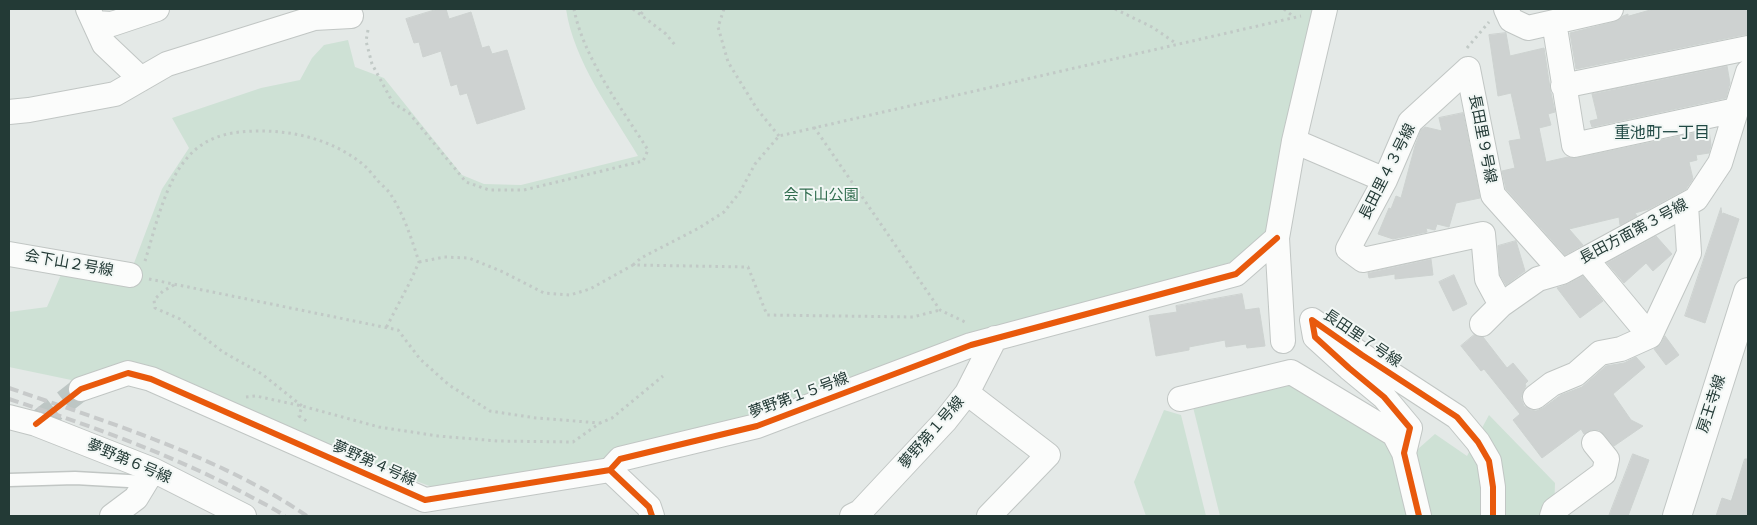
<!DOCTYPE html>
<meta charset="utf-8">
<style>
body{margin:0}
#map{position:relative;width:1757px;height:525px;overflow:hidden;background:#e4e9e7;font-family:Signika,sans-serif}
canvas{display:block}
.frame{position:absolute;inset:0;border:10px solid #233a36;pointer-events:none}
</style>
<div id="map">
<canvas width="1757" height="525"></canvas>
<div class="frame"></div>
</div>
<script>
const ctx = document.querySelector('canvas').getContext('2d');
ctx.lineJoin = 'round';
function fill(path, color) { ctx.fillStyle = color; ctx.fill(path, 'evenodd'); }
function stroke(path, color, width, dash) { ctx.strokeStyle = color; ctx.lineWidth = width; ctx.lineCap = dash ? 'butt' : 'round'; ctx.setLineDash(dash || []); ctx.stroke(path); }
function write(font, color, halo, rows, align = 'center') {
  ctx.font = font + ' Signika,"Noto Sans JP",sans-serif'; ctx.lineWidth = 4; ctx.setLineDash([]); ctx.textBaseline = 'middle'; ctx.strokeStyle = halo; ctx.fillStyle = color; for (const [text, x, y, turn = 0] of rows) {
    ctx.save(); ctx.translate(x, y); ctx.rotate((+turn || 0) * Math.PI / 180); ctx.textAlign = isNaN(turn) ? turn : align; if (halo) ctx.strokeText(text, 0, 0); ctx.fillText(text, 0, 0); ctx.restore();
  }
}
const green = new Path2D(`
 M566,9H1314L1265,235L1232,262L982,332L755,419L591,465L432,487L356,458L146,365L124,362L76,381L9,367V312L47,307L63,270L128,279L162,189L189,148L172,118L261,88L300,80L312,58L324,45L348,40L355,67L384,78L462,175L484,184L521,185L638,156C611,110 574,62 566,9Z
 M1294,382L1389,443L1408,516H1220L1193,407Z
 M1164,410L1181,415L1206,516H1146L1134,482Z
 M1489,415L1555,483L1554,516H1426L1410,456L1435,434L1467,456Z`);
const building = new Path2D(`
 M438,9H446L449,19L471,12L482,48L489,46L492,54L507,50L525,109L477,124L467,93L460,95L457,84L451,86L441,51L423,57L419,42L414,43L406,19Z
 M1654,9H1748V34L1576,69L1570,33L1614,22L1620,19L1623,16L1628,14V16Z
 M1506,33L1510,56L1544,48L1550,88L1555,112L1548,114L1551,125L1539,128L1546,162L1568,157L1577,158L1709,130L1711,145L1709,153L1696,155L1697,160L1689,162L1693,179L1686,189L1649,209L1635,213L1637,216L1620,225L1619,217L1569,229L1583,245L1565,255L1506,189L1502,171L1515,168L1509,141L1521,139L1511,93L1498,96L1489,35Z
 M1727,66L1730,83L1726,98L1592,127L1590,121L1598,119L1592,94Z
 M1463,113L1480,198L1456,203L1449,227L1437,224L1435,230L1426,228L1427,232L1393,239L1378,234L1389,208L1391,209L1396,196L1401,198L1415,146L1421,130L1425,127L1442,131L1439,118Z
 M1721,208L1722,215L1723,213L1739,219L1705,323L1685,316Z
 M1656,236L1672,254L1653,271L1646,263L1624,283L1607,263Z
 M1516,241L1525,271L1506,285L1500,275L1498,246Z
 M1431,259L1433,275L1395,279V274L1369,278L1368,273Z
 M1454,275L1467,304L1453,311L1439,282Z
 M1583,276L1603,301L1580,318L1557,288L1568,284Z
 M1242,294L1245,310L1259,308L1265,346L1247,348L1246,344L1226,347L1225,340L1189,347V350L1156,356L1149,316L1177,312L1176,306Z
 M1474,335L1483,337L1507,368L1513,363L1528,381L1525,384L1526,386L1523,391L1521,398L1524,406L1530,410L1536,411L1543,408L1561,395L1582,387L1606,366L1624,363L1636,357L1645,367L1613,394L1631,420L1643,426L1614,446L1599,430H1591L1584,434L1581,429L1542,458L1513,420L1520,414L1484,369L1481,371L1461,346Z
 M1665,336L1679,355L1666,365L1654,349L1661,344Z
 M1633,454L1649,460L1628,516H1609Z
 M1745,459H1748V516H1716L1722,498L1731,501Z`);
const minorTunnel = new Path2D(`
 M36,424L81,389`);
const path = new Path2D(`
 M633,9L666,34L675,45
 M724,9L718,27L728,62L757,109L779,136
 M1115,9L1152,27L1177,44
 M1284,9L1294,17
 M641,14L645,9
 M368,30L366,41L372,64L393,103L409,113L466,182L489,190H524L643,161L648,150C622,109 583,57 574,9
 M1467,48L1489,22
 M814,127L940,310L963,321L966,323
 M145,261C155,229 165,182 188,157C207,135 233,131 260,131C296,131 331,140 360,162C367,167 373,175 378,181C383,186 388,190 391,195C404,215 412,240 419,262L411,280L386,328
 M419,262L444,257L469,258L503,272L544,293L570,295L590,289L633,265L748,267L767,315L913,317L940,310
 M633,265L641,258L699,228L724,212L740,192L755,164L779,136L1301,16
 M149,279L398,330L420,359L449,385L490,411L536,418L600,423
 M174,285L163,291L154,300L155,308L180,319L223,352L262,374L302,406L299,416L308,422
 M246,397L256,396L302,406L379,427L438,436L498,441L573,442L600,423L612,418L663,376`);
const service = new Path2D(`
 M9,480L75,478L146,482`);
const minor = new Path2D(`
 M88,9L104,44L141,79
 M1506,9L1511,20L1528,28L1611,9
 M1554,22L1574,145L1736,110
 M95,23L112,24L157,9
 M1468,69L1410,122L1385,180L1348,249L1363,260L1483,234L1487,279L1501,305
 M1468,69L1493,195L1562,272
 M1563,86L1748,48
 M9,112L29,110L115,94L167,64L314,18L351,16
 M1294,141L1385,180
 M9,254L130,275
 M1586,259L1650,336L1689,253L1686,205
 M1482,324L1501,305L1538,279L1562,272L1696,199L1720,163L1748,72
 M1283,341L1277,238L1294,141L1325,9
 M81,389L128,373L151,379L425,500L610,470L649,507L652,516
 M967,393L1048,455L989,516
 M1535,397L1552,384L1576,374L1600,353L1621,349L1650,336
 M1180,399L1291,372L1394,434L1404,453
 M9,417L36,424L153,470L244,516
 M610,470L620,459L757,426L971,345L1236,274L1277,238
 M112,516L136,498L153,470
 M852,516L860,512L945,421L967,393L995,338
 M1419,516L1404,453L1410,428L1384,397L1349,368L1315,337L1312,320L1362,355L1457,417L1478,442L1489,461L1493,487V516
 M1552,516L1554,510L1604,473L1607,459L1594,443`);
const tertiary = new Path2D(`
 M1677,516L1748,292`);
const rail = new Path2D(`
 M9,388C107,422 221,457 307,516
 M9,399C88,425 168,453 242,492C256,500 272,507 285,516`);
const cycleway = new Path2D(`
 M36,424L81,389L128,373L151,379L425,500L610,470L649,507L652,516
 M610,470L620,459L757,426L971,345L1236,274L1277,238
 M1419,516L1404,453L1410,428L1384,397L1349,368L1315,337L1312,320L1362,355L1457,417L1478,442L1489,461L1493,487V516`);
const streetNames = [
 ["長田里９号線",1482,139,79],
 ["長田里４３号線",1388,172,-63],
 ["長田方面第３号線",1634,232,-28],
 ["会下山２号線",69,264,10],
 ["長田里７号線",1362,339,34],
 ["夢野第１５号線",799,396,-20],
 ["房王寺線",1712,404,-72],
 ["夢野第１号線",932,433,-49],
 ["夢野第６号線",129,462,23],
 ["夢野第４号線",374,464,24]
];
const parkNames = [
 ["会下山公園",821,196]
];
const neighbourhoodNames = [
 ["重池町一丁目",1662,134]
];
fill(green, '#cee1d5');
fill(building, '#ced2d1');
stroke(building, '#cdd2d0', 1);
stroke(minorTunnel, '#bdc6c4', 24, [24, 12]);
stroke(service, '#c1c6c4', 15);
stroke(minor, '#c1c6c4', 26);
stroke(tertiary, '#c1c6c4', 30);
stroke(path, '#c1c9c6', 3, [2.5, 4]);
stroke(service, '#fbfcfb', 12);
stroke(minor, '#fbfcfb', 24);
stroke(tertiary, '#fbfcfb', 28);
stroke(rail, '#c7caca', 4, [10, 5]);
stroke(cycleway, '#e8590c', 6);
write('15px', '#233a36', '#f2f7f5', streetNames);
write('15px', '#316d4f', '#f2f7f5', parkNames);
write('16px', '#214a45', '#f2f7f5', neighbourhoodNames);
</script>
